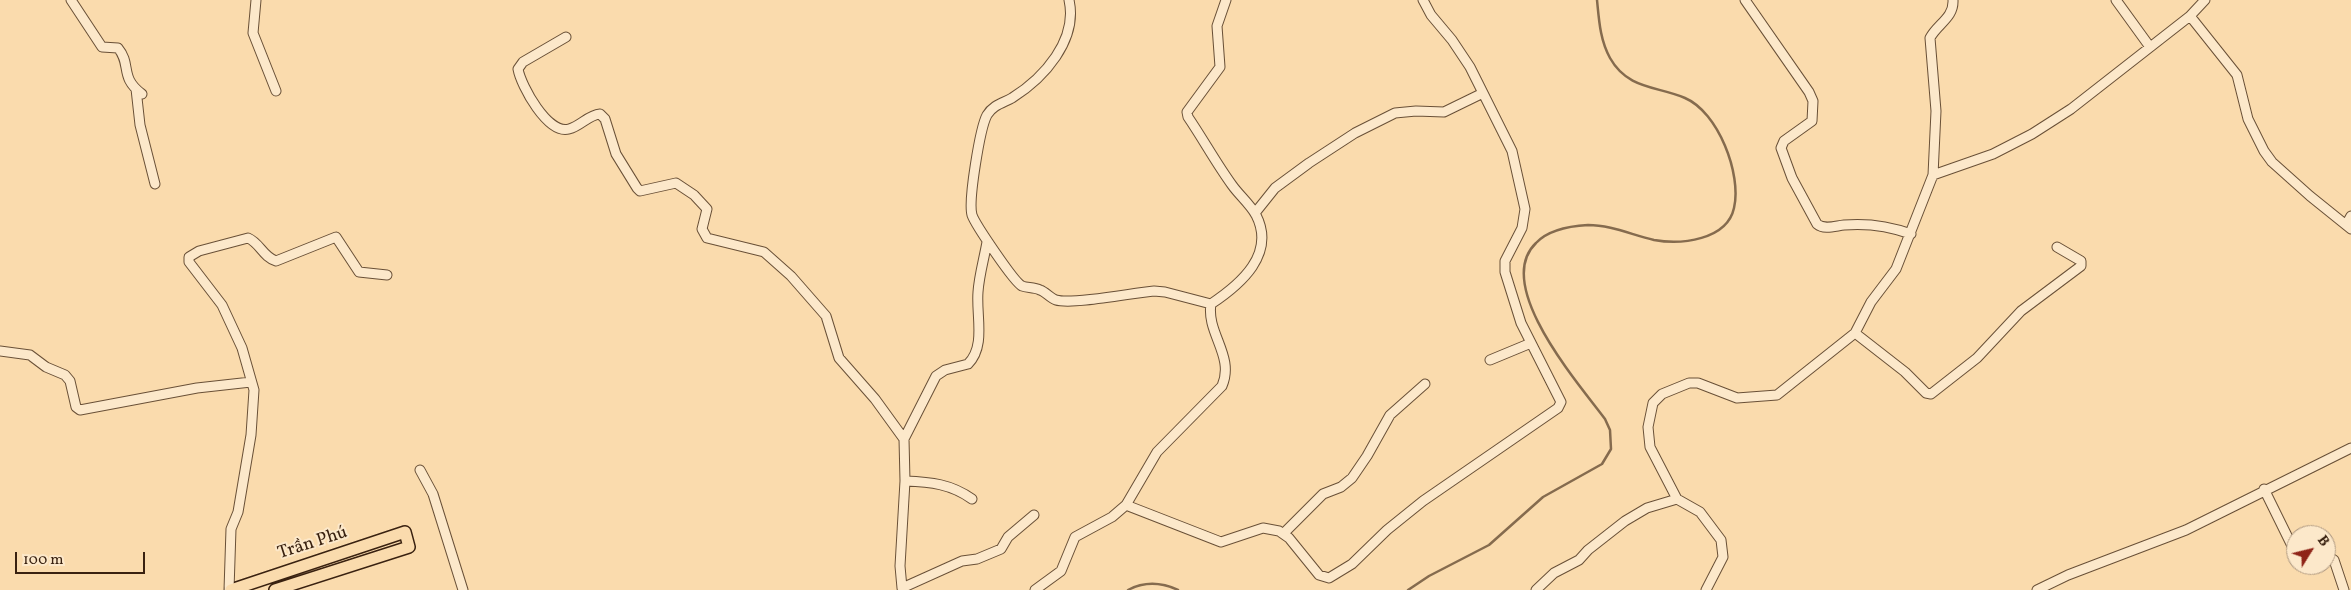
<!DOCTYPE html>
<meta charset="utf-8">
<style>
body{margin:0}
#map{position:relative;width:2351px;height:590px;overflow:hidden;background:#fadbad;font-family:Vollkorn,serif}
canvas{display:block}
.north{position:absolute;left:2286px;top:525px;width:50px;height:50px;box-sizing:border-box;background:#fce8ca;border:1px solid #ae9880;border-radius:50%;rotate:54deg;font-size:14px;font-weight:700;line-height:20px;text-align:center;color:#392110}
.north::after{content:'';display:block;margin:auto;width:18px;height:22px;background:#8f2418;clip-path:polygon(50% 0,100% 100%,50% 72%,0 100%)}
.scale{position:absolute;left:15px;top:552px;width:130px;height:22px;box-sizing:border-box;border:2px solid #392110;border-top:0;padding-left:6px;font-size:15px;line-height:18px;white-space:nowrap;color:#392110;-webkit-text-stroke:4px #fce8ca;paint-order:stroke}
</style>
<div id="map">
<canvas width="2351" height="590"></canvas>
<div class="north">B</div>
<div class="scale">100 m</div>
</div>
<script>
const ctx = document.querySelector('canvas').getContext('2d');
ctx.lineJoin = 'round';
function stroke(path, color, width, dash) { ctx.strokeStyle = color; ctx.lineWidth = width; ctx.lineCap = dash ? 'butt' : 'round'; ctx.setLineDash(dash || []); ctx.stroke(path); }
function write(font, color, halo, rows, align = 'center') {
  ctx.font = font + ' Vollkorn,serif'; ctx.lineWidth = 4; ctx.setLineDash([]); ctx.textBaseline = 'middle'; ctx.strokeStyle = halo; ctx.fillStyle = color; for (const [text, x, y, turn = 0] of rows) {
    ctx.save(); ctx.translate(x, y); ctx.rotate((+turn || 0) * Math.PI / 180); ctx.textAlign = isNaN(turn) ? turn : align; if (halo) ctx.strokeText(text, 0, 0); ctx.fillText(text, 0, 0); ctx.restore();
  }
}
const stream = new Path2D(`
 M1128,590C1145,581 1161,582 1178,590
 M1408,590L1429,576L1489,545L1543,497L1602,464L1611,449L1610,430L1605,419C1579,384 1492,285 1536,243C1548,230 1570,226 1588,225C1611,225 1632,235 1654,240C1681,245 1727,240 1734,208C1742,174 1718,112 1685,98C1658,86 1628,90 1610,58C1600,40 1599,20 1597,0`);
const minor = new Path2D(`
 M71,0L102,47L118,48C132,65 119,77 142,94
 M256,0L253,33L276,91
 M1069,0C1078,40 1044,78 1012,98C1003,103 993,105 987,115C980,128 968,201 972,215C975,224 1014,282 1022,286C1027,288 1034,287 1040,290C1046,292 1050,298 1056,300C1072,305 1132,293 1154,291L1165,292L1211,304
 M1745,0L1809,92L1813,101L1812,121L1784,141L1781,148L1792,178L1817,224C1824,230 1835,226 1844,225C1867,223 1889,226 1911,234
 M2116,0L2150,47
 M2190,16L2237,75L2248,119L2264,151L2272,162L2310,196L2351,229
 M566,37L523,62L518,69C521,86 548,135 569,129C581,126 588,115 600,114L605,119L616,154L637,188L640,191L676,183L694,195L707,209L702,229L707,238L764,252L791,276L826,316L839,358L875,399L904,439
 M136,89L140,125L155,184
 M1933,175L1993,154L2032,134L2071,109L2190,16L2205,0
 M1255,213L1275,188L1309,163L1355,133L1395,113L1416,111L1444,112L1483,93
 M2346,225L2351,216
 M987,242C984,259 979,276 978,292C976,316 986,346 968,364L945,370L936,376L904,439L905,481L900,566L902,588L962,561L977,559L1001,549L1008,537L1034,515
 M1855,333L1905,372L1926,393L1931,394L1977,358L2021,311L2081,266V261L2057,247
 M0,351L30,355L46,367L65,375L70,381L76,407L80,410L197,388L251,382
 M1490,360L1531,343
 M420,470L433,494L463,590
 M905,481C931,482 951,484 972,499
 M2264,489L2296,554
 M1126,505L1221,542L1263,528L1279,531L1289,538L1319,575L1329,578L1352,564L1387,530L1423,501L1558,408L1561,402L1521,323L1505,272V261L1522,228L1525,209L1512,151L1470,67L1452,40L1431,15L1423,0
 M1284,533L1323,494L1341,487L1352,478L1367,456L1390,415L1425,384
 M2326,559L2331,558L2334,560L2344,590
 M229,590L231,529L238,512L251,435L254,390L242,348L222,305L189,262V257L199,251L248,238C260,243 263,257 276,261L336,237L359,272L387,275
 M1035,590L1061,571L1075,537L1112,517L1126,505L1157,452L1222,386C1235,356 1206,333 1211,304C1241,284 1276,254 1256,215C1250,204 1239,195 1232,185C1216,163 1203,139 1188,117L1187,112L1220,67L1217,26L1226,0
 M1536,590L1554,573L1579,560L1588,550L1625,521L1647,508L1677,499
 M1706,590L1723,557L1721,540L1700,512L1677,499L1650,447L1648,427L1653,403L1662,394L1689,383H1698L1737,398L1777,395L1855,333L1871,302L1896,269L1933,175L1936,111L1930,38C1937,24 1954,18 1953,0
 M2037,590L2068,575L2186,530L2351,448`);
const major = new Path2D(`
 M231,590L405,532L409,547L275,590`);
const streetNames = [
 ["Trần Phú",313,544,-18]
];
stroke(stream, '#856b4e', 2.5);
stroke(minor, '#695037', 11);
stroke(major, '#392110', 14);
stroke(minor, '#fce8ca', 9);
stroke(major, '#fadbad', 11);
write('18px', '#392110', '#fce8ca', streetNames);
</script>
